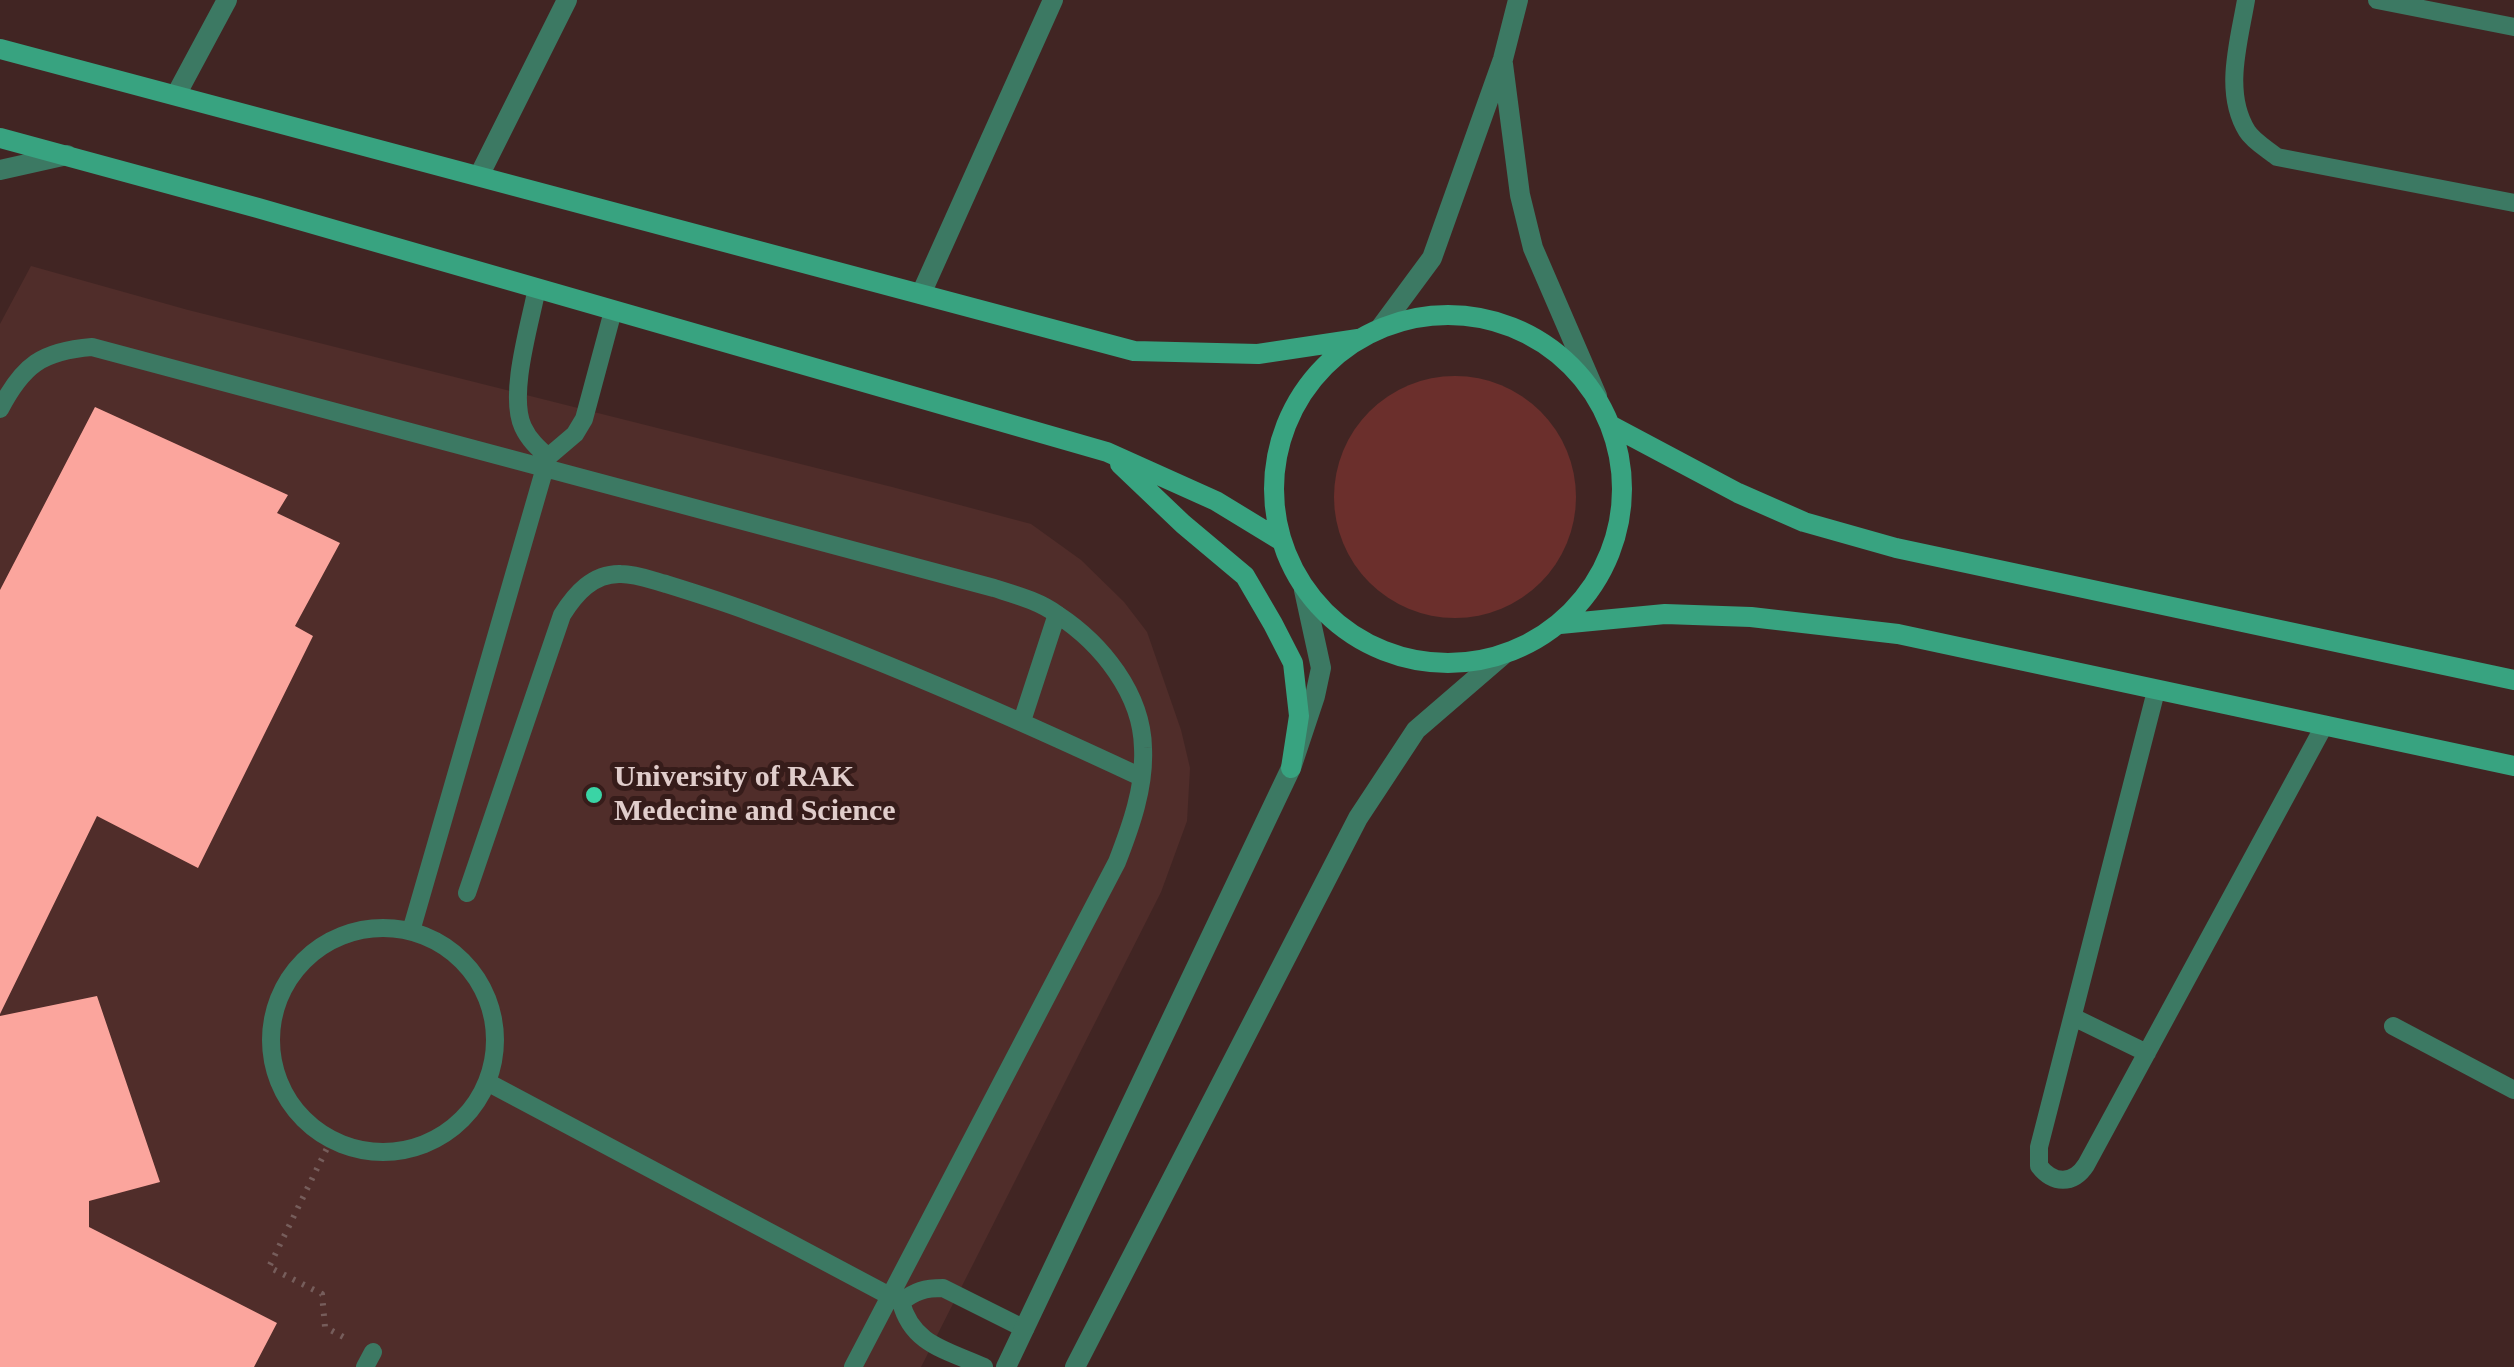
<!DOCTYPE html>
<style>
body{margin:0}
canvas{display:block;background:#412523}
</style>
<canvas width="2514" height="1367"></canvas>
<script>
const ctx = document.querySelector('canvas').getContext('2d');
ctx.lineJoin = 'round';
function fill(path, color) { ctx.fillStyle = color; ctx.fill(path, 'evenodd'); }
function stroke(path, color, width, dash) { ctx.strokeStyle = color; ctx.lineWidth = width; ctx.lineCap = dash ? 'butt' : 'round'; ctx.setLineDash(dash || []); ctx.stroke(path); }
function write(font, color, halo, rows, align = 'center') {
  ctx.font = font + ' Georgia,serif'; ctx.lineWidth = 10; ctx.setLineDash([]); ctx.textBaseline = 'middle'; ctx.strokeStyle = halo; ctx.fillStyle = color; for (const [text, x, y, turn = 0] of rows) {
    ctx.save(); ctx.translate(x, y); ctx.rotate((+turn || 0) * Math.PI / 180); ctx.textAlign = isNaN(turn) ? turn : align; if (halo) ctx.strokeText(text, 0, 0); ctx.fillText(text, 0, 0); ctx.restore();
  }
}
const built = new Path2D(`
 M31,266L188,310L892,487L1031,524L1081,560L1124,602L1147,632L1181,730L1190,768L1187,821L1161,892L921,1367H0V324Z`);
const green = new Path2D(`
 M1334 497a121 121 0 1 1 242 0a121 121 0 1 1-242 0Z`);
const building = new Path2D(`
 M95,407L288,495L277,513L340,543L295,626L313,636L198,868L97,816L0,1014V590Z
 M97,996L160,1182L89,1201V1227L277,1323L254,1367H0V1016Z`);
const path = new Path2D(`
 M331,1140L269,1267L322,1294L325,1327L347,1339`);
const service = new Path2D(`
 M2246,0C2239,42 2223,92 2247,131C2253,141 2267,149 2277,157L2514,203
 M2377,0L2514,27
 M537,288C530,324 508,395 523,427C529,440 538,448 548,457
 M0,409C23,365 42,351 92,347L994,588C1016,595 1039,601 1058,615C1102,644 1142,694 1143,748C1145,787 1131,826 1117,862L853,1367
 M2156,691L2039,1147V1166C2053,1184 2073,1185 2086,1165L2324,726
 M1022,721L1057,614
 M467,893L562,615C575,594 593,573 621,574C636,574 651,580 666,584C695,593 724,602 753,613C885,661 1013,717 1141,777
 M271 1040a112 112 0 1 1 224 0a112 112 0 1 1-224 0Z
 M411,931L548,457L575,434L584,419L613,311
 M2073,1017L2147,1053
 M2393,1026L2514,1090
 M489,1083L901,1302C912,1345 947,1350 984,1367
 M901,1302C915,1291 925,1288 943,1288L1025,1329
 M365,1367L373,1352`);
const minor = new Path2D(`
 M1503,64L1520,195L1533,248L1597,396
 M176,95L227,0
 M479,176L567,0
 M921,294L1053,0
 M1381,327L1432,258L1503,59L1518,0
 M1006,1367L1291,768L1315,696L1321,668L1304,590
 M1075,1367L1358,818L1416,730L1503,655`);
const tertiary = new Path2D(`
 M0,170L67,155`);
const secondary = new Path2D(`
 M0,49L1134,351L1258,354L1358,339
 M0,138L258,208L1107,452L1216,501L1280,540
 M1274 489a174 174 0 1 1 348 0a174 174 0 1 1-348 0Z
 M1612,426L1738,493L1804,522L1896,548L2514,680
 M1120,464L1183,524L1245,576L1273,624L1293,663L1299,716L1291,768
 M1560,624L1665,614L1751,617L1898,634L2514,766`);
const markers = [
 [594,795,10,"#3ad4a5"]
];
const poiNames = [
 ["University of RAK",614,778],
 ["Medecine and Science",614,812]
];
fill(built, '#502d2a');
fill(green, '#6b2f2c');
fill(building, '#fba59d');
stroke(path, '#765d5b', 6, [2.5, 8]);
stroke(service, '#3c7963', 18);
stroke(minor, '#3c7963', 20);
stroke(tertiary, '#3c7963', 20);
stroke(secondary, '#38a380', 20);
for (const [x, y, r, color] of markers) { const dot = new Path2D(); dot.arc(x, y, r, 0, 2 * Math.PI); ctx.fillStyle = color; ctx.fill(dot); stroke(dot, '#361c1a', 4); }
write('bold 30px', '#e0cdcb', '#361c1a', poiNames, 'left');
</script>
